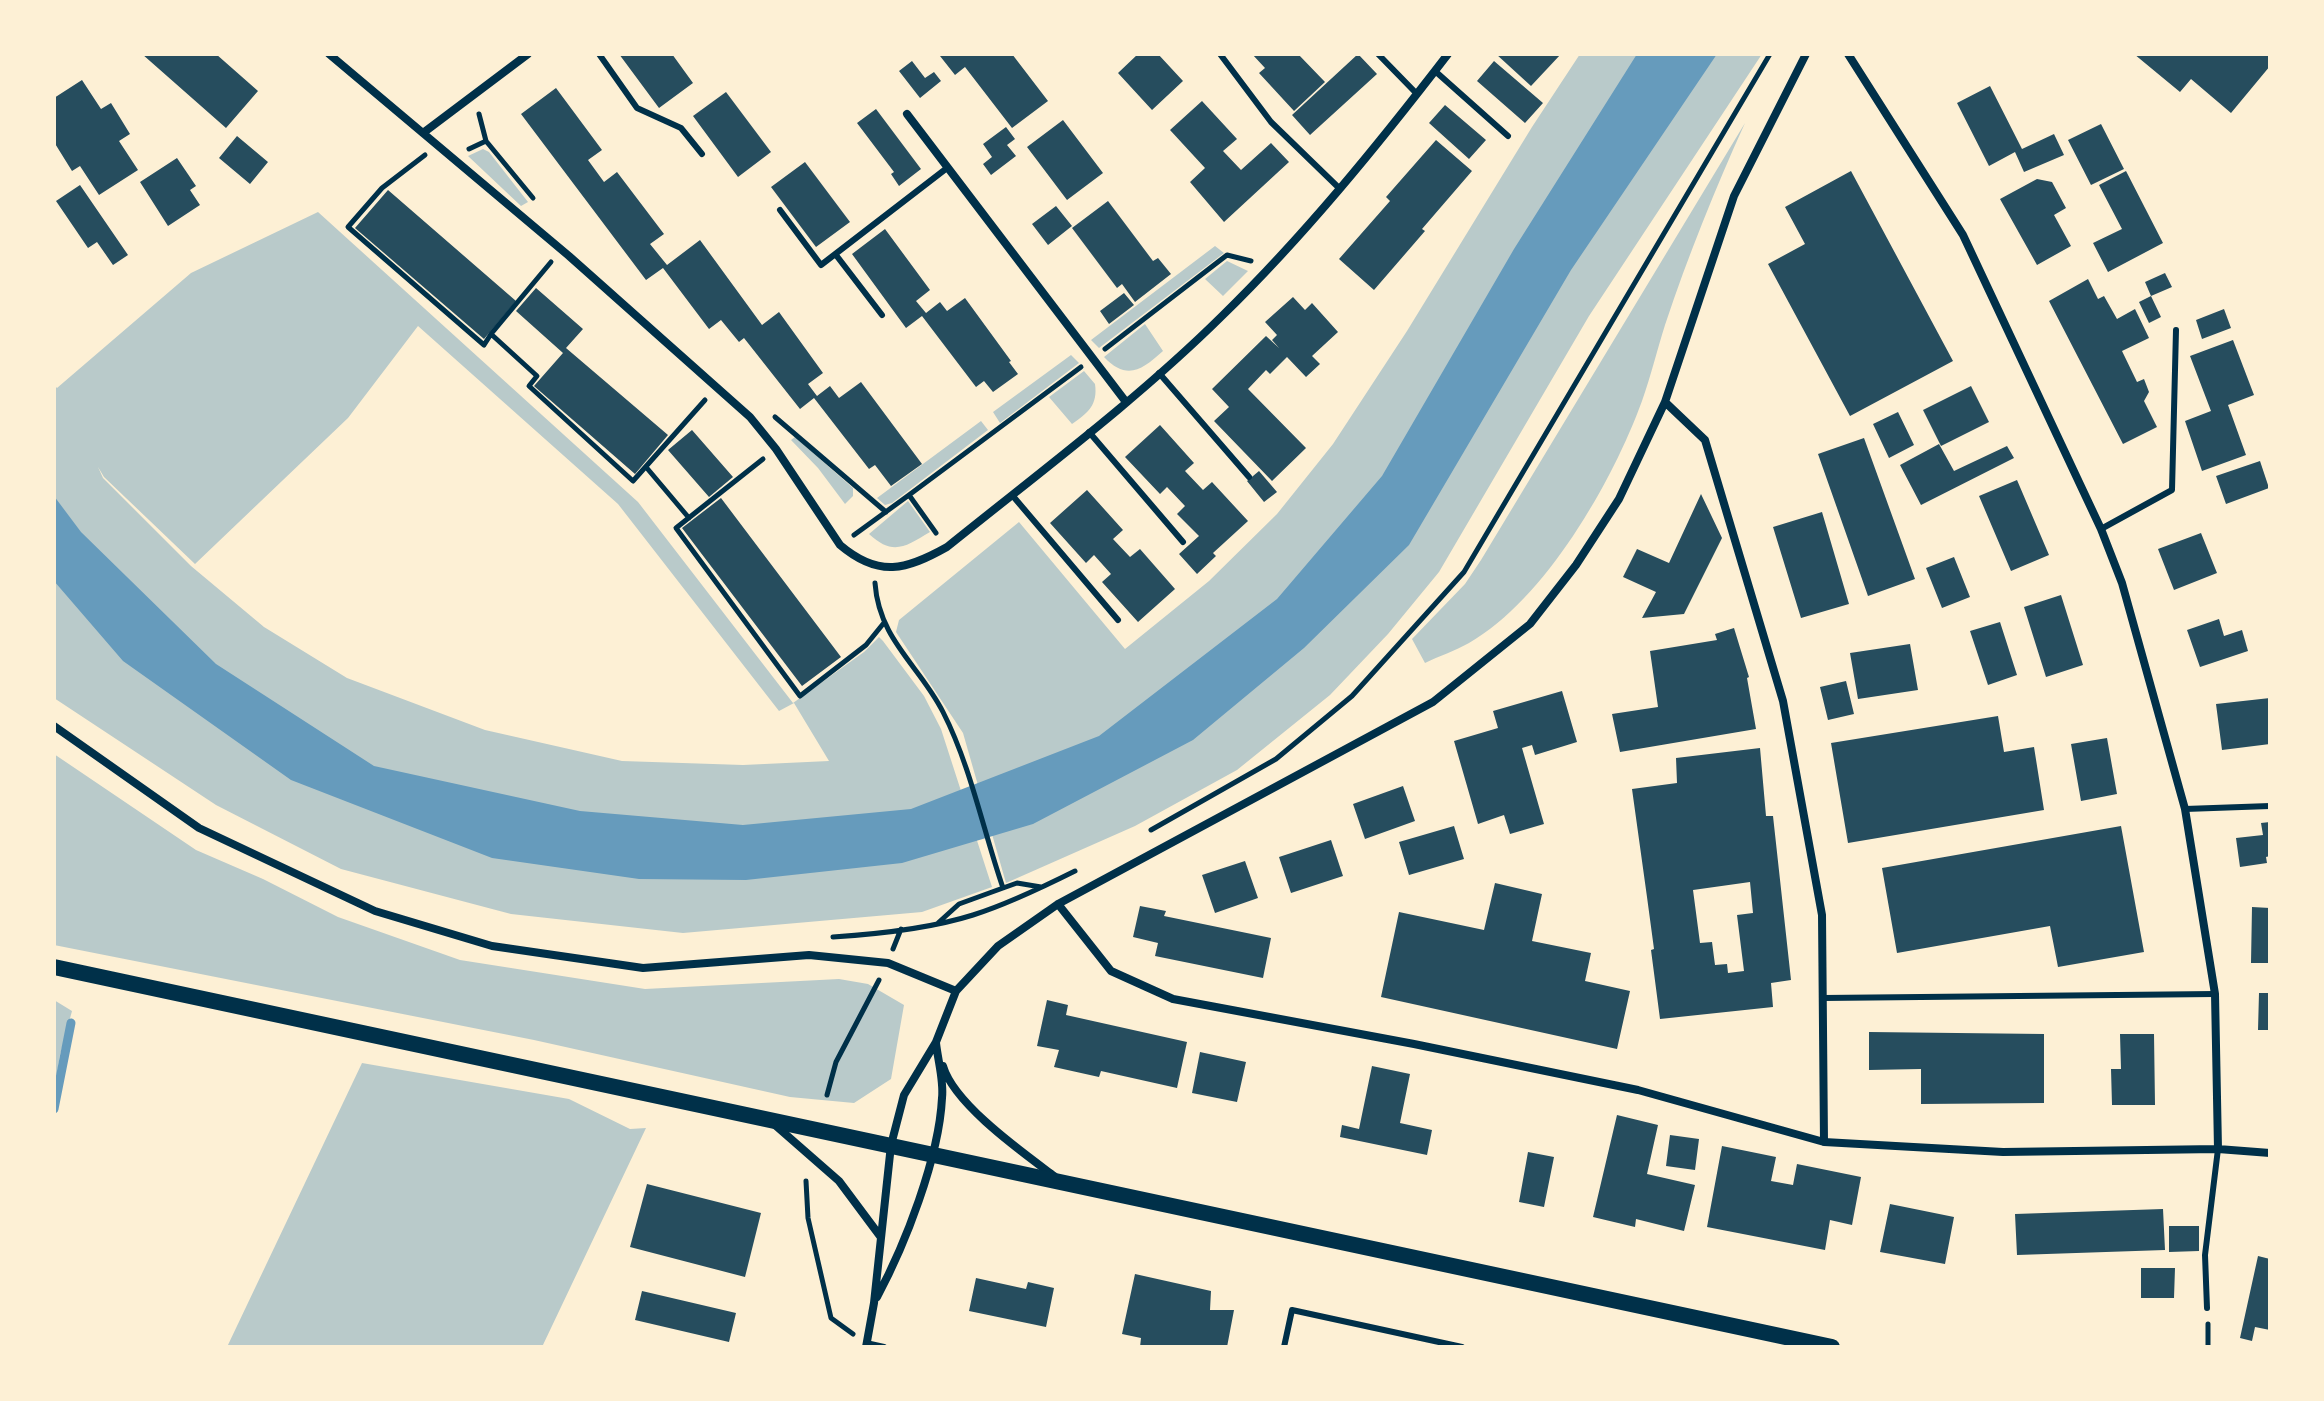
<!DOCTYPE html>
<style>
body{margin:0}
#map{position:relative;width:2324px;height:1401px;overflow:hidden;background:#fdf0d5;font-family:Jost,sans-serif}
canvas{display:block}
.frame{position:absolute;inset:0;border:56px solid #fdf0d5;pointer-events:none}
</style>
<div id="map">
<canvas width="2324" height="1401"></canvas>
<div class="frame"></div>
</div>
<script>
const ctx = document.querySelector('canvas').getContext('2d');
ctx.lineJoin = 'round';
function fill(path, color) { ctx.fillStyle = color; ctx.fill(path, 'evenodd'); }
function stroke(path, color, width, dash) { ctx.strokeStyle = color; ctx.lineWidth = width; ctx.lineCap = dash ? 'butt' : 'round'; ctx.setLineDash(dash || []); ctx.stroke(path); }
const green = new Path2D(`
 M1580,54H1762L1589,316L1439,572L1388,634L1330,695L1237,770L1135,826L1006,883L963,733L896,632L899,620L1019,522L1125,649L1209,581L1277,514L1333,444L1407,331L1532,127Z
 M1745,123C1715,189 1688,256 1665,325C1657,350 1651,376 1642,401C1613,481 1545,600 1469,643C1455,651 1439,656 1425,663L1412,639L1465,584L1481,560Z
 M483,149L489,152L528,202L521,206L468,156Z
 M318,212L638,502L793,703L864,652L879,637L883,641L924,696L941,729L992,887L922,912L683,933L511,914L341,869L216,805L54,698V385L57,388L191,273ZM418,326L618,504L779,711L794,703L829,761L743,765L622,761L485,730L347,678L264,627L191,566L103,478L98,467L104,477L195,564L348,418Z
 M1215,246L1224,253L1099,348L1091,340Z
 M1227,261L1248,271L1223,296L1205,279Z
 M1145,324L1163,351C1142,370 1127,381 1104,357Z
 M1071,355L1079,363L1000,423L993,412Z
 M1084,371L1095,384C1098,405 1088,413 1072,424L1049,397Z
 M981,421L988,430L892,503L885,505L877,498Z
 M795,437L853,488V496L845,504L818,468L791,440Z
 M908,501L930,532C905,547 893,556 869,534Z
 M54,754L196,850L263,879L338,917L460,960L645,989L839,979L868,984L904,1005L891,1079L854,1103L790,1097L534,1040L54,945Z
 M54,1000L72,1011L60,1055L54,1093Z
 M362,1063L569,1099L630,1129L646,1128L542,1347H227Z`);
const water = new Path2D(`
 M1637,54H1717L1571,270L1409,545L1304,648L1193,740L1033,824L902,863L746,880L639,879L492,858L291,780L123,661L54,581V496L81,532L216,664L374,766L580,811L743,825L911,809L1099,736L1277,599L1382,476L1514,249Z`);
const stream = new Path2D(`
 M54,1109L71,1023`);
const building = new Path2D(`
 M142,54H216L258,91L226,128Z
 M619,54H672L693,83L659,108Z
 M942,54H1012L1048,101L1012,128L965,67L955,75L940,56Z
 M1138,54H1158L1183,81L1152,110L1118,73Z
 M1252,54H1298L1325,82L1294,111L1259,73L1265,68Z
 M1358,54L1377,74L1310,135L1292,115Z
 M1496,54H1561L1531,86Z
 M2134,54H2270V66L2231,113L2191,79L2180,92Z
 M912,61L925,78L934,72L941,81L920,98L899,71Z
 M1494,61L1543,103L1525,123L1477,81Z
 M82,80L101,109L111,103L130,134L119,141L138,170L99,195L80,166L72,171L54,142V98Z
 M1990,86L2022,149L2054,134L2064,155L2024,172L2015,152L1989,166L1957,103Z
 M556,88L602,150L588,160L604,182L617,172L664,234L650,244L667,265L700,240L762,325L779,312L823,373L808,384L817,396L830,386L839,398L861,382L922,464L891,486L875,465L869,469L814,398L800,409L744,338L739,342L721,320L709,329L663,268L646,280L521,114Z
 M726,92L771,152L738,177L693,116Z
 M1202,101L1237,139L1223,151L1241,170L1271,143L1289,162L1224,222L1190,182L1205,168L1170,130Z
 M1445,105L1486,140L1469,159L1429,123Z
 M876,109L921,169L899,186L891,174L894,172L857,123Z
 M1063,120L1103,173L1067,200L1027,147Z
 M2101,124L2124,169L2091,185L2068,140Z
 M1006,127L1015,139L1007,145L1016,156L991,175L983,164L992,157L983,144Z
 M237,136L268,162L250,184L219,158Z
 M1436,140L1472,171L1422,229L1425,231L1374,290L1339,259L1390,201L1386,197Z
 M177,158L196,186L190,190L200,205L168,226L140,182Z
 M805,162L850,222L816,247L771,187Z
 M1851,171L1953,361L1850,416L1768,264L1805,244L1785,207Z
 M2126,171L2163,243L2108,272L2093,243L2122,229L2099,185Z
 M2037,179L2052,182L2066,208L2054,215L2071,246L2037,265L2000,199Z
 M80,185L128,255L113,265L97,242L88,248L56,201Z
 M388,190L516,301L484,339L355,228Z
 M1108,201L1153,261L1158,258L1171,274L1135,302L1122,284L1117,288L1072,228Z
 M1056,206L1072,226L1048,245L1032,224Z
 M885,229L930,290L916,301L926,313L940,302L947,311L965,298L1011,361L1009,362L1018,374L993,392L984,381L976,387L922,316L906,328L852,254Z
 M2165,273L2172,287L2151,296L2145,282Z
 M2088,279L2098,299L2104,296L2117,319L2135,309L2149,338L2122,351L2137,382L2144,379L2149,392L2144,401L2157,427L2123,444L2049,301Z
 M536,288L583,329L566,348L668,435L635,474L534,386L563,353L516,311Z
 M1124,293L1134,305L1109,324L1100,311Z
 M2151,296L2161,317L2149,323L2139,302Z
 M1293,297L1305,310L1312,303L1338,332L1312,356L1320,364L1306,377L1287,357L1270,374L1266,370L1248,389L1306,448L1272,481L1214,421L1229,407L1212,389L1266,336L1279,348L1272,340L1277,335L1265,322Z
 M2224,309L2231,328L2202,339L2196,320Z
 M2233,340L2254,395L2228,405L2246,455L2202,471L2185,421L2211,411L2190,356Z
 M1971,386L1989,422L1941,446L1923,410Z
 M1898,412L1914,445L1889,458L1873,424Z
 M1160,425L1194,463L1185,471L1203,490L1212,482L1248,521L1213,553L1216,556L1197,574L1179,554L1199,536L1177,514L1185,506L1167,487L1160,494L1125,457Z
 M692,430L733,477L709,497L668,450Z
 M1864,438L1915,579L1868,596L1818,454Z
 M1939,444L1954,471L2007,446L2014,458L1921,505L1900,465Z
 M2260,461L2269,488L2226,504L2216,476Z
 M1259,471L1277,492L1264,502L1247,481Z
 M2017,480L2049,555L2011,571L1979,496Z
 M1087,490L1123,530L1113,539L1130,557L1140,549L1175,589L1138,622L1102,582L1111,574L1094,555L1086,563L1050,523Z
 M1701,494L1722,538L1684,614L1642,618L1656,592L1623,577L1637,549L1669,563Z
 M721,498L841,657L802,686L682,528Z
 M1822,512L1849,604L1801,618L1773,527Z
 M2201,533L2217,573L2174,590L2158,549Z
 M1954,557L1970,597L1942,608L1926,568Z
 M2061,595L2083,665L2046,677L2024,607Z
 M2219,619L2224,636L2242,630L2248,651L2200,667L2187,630Z
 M2000,622L2017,675L1988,685L1970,631Z
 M1734,628L1749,677L1747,678L1756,729L1620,752L1612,714L1658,707L1650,651L1717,640L1715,634Z
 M1910,644L1918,690L1858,699L1850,653Z
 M1846,681L1854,714L1828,720L1820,687Z
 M1562,691L1577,742L1535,755L1532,745L1522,748L1544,824L1510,834L1504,815L1478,824L1454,741L1498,728L1493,711Z
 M2270,698V744L2222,750L2216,704Z
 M1998,716L2004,752L2034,747L2044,810L1848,843L1831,743Z
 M2107,738L2117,794L2081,801L2071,744Z
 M1760,748L1766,816H1773L1791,980L1771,983L1773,1007L1660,1019L1651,950L1654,949L1647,897L1632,789L1677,783L1676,758ZM1750,882L1753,913L1737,915L1744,971L1728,973L1727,964L1715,965L1712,942L1700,943L1693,890Z
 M1403,786L1415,821L1365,839L1353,804Z
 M2270,822V856L2266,857L2267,863L2240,867L2236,838L2263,835L2261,823Z
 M1454,826L1464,859L1409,875L1399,842Z
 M2121,826L2144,952L2058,967L2050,926L1897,953L1882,868Z
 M1331,840L1343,876L1291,893L1279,857Z
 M1245,861L1258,898L1215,913L1202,875Z
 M1495,883L1542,894L1532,941L1591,953L1585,981L1630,991L1617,1049L1381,997L1399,912L1484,930Z
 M1140,906L1166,911L1164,916L1271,938L1263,978L1155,956L1158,943L1133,937Z
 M2252,907L2270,908V963H2251Z
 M2259,993H2270V1030H2258Z
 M1047,1000L1068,1005L1066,1015L1187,1042L1177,1088L1101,1071L1099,1077L1054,1067L1059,1050L1037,1046Z
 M1869,1032L2044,1034V1103L1921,1104V1069L1869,1070Z
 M2120,1034H2154L2155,1105H2112L2111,1069H2121Z
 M1200,1052L1246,1062L1237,1102L1192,1093Z
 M1372,1066L1410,1074L1400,1123L1432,1130L1427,1155L1340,1137L1342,1125L1359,1129Z
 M1617,1115L1658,1125L1647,1174L1695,1185L1684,1231L1636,1219L1635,1227L1593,1217Z
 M1670,1135L1699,1139L1695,1170L1666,1166Z
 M1722,1146L1776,1157L1771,1181L1793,1185L1797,1164L1861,1177L1852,1225L1830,1220L1825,1250L1707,1227Z
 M1528,1152L1554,1157L1544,1207L1519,1202Z
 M647,1184L761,1213L745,1277L630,1247Z
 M1890,1204L1954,1217L1945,1264L1880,1252Z
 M2163,1209L2165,1250L2017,1255L2015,1214Z
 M2169,1226H2199V1251L2169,1252Z
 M2258,1256L2270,1259V1330L2255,1327L2252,1341L2240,1338Z
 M2141,1268H2175L2174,1298H2141Z
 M1135,1274L1211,1291L1210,1310H1234L1227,1347H1140L1141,1338L1122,1334Z
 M976,1278L1026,1289L1028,1282L1054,1288L1046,1327L969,1311Z
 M642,1291L736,1313L729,1342L635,1320Z`);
const path = new Path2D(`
 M479,114L486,141L533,198
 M469,149L486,141
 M425,155L382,188L348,227L484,345L491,334
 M551,262L491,334L537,376L529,386L633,481L705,400
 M1105,349L1227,255L1251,261
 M775,417L886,512
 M763,459L676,528L800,696L866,645L883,624
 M646,467L689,518
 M909,495L1081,367
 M854,535L909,495L936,533
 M875,583C879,640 920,666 943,712C971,767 983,830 1003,888L959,904L938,923
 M1151,830L1276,759L1352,696L1464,572L1770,54
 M1003,888L1017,883L1041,887
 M833,937C879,934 929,929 973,915C1008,904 1043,887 1075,871
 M893,949L901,929
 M827,1095L836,1062L879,980
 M806,1181L808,1218L831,1318L853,1334
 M2208,1324V1347`);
const service = new Path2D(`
 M599,54L637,108L681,128L702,154
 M1220,54L1271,122L1339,188
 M1378,54L1416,93
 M1435,71L1508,136
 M780,210L821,265L947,168
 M836,255L882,315
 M1159,373L1249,477
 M1089,432L1183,542
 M1012,495L1118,620
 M2101,529L2172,490L2176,330
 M2185,809L2270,806
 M1823,998L2215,994
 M2207,1308L2205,1255L2218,1149
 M866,1343L884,1347
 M1284,1347L1292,1310L1462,1347`);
const minor = new Path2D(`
 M329,54L569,256L750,417L776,449L840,545C879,578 906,570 947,547C1040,472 1137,400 1222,316C1304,236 1378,145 1448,54
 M1848,54L1963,235L2101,529L2122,583L2185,809L2215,994L2218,1149
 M907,114L1126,402
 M423,133L528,54
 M1665,402L1705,440L1783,701L1822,915L1824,1142
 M54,726L199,828L375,911L492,946L643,968L809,955L888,963L956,991
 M1058,904L1111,971L1173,999L1414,1044L1638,1090L1824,1142L2003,1152L2218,1149L2270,1153
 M943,1066C954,1104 1022,1152 1054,1176
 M775,1125L839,1181L880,1236
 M877,1297C905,1245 939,1158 942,1098C944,1081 938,1061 936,1043
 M866,1347L874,1303L891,1145L904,1095L936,1042L956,991L998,946L1058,904L1433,702L1530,624L1576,565L1619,499L1665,402L1734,196L1806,54`);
const secondary = new Path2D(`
 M54,967L1832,1347`);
fill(green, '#b9caca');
fill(water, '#669bbc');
stroke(stream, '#669bbc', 9);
fill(building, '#264d5e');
stroke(path, '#003049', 5);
stroke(service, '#003049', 6);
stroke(minor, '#003049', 8);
stroke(secondary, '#003049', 16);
</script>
